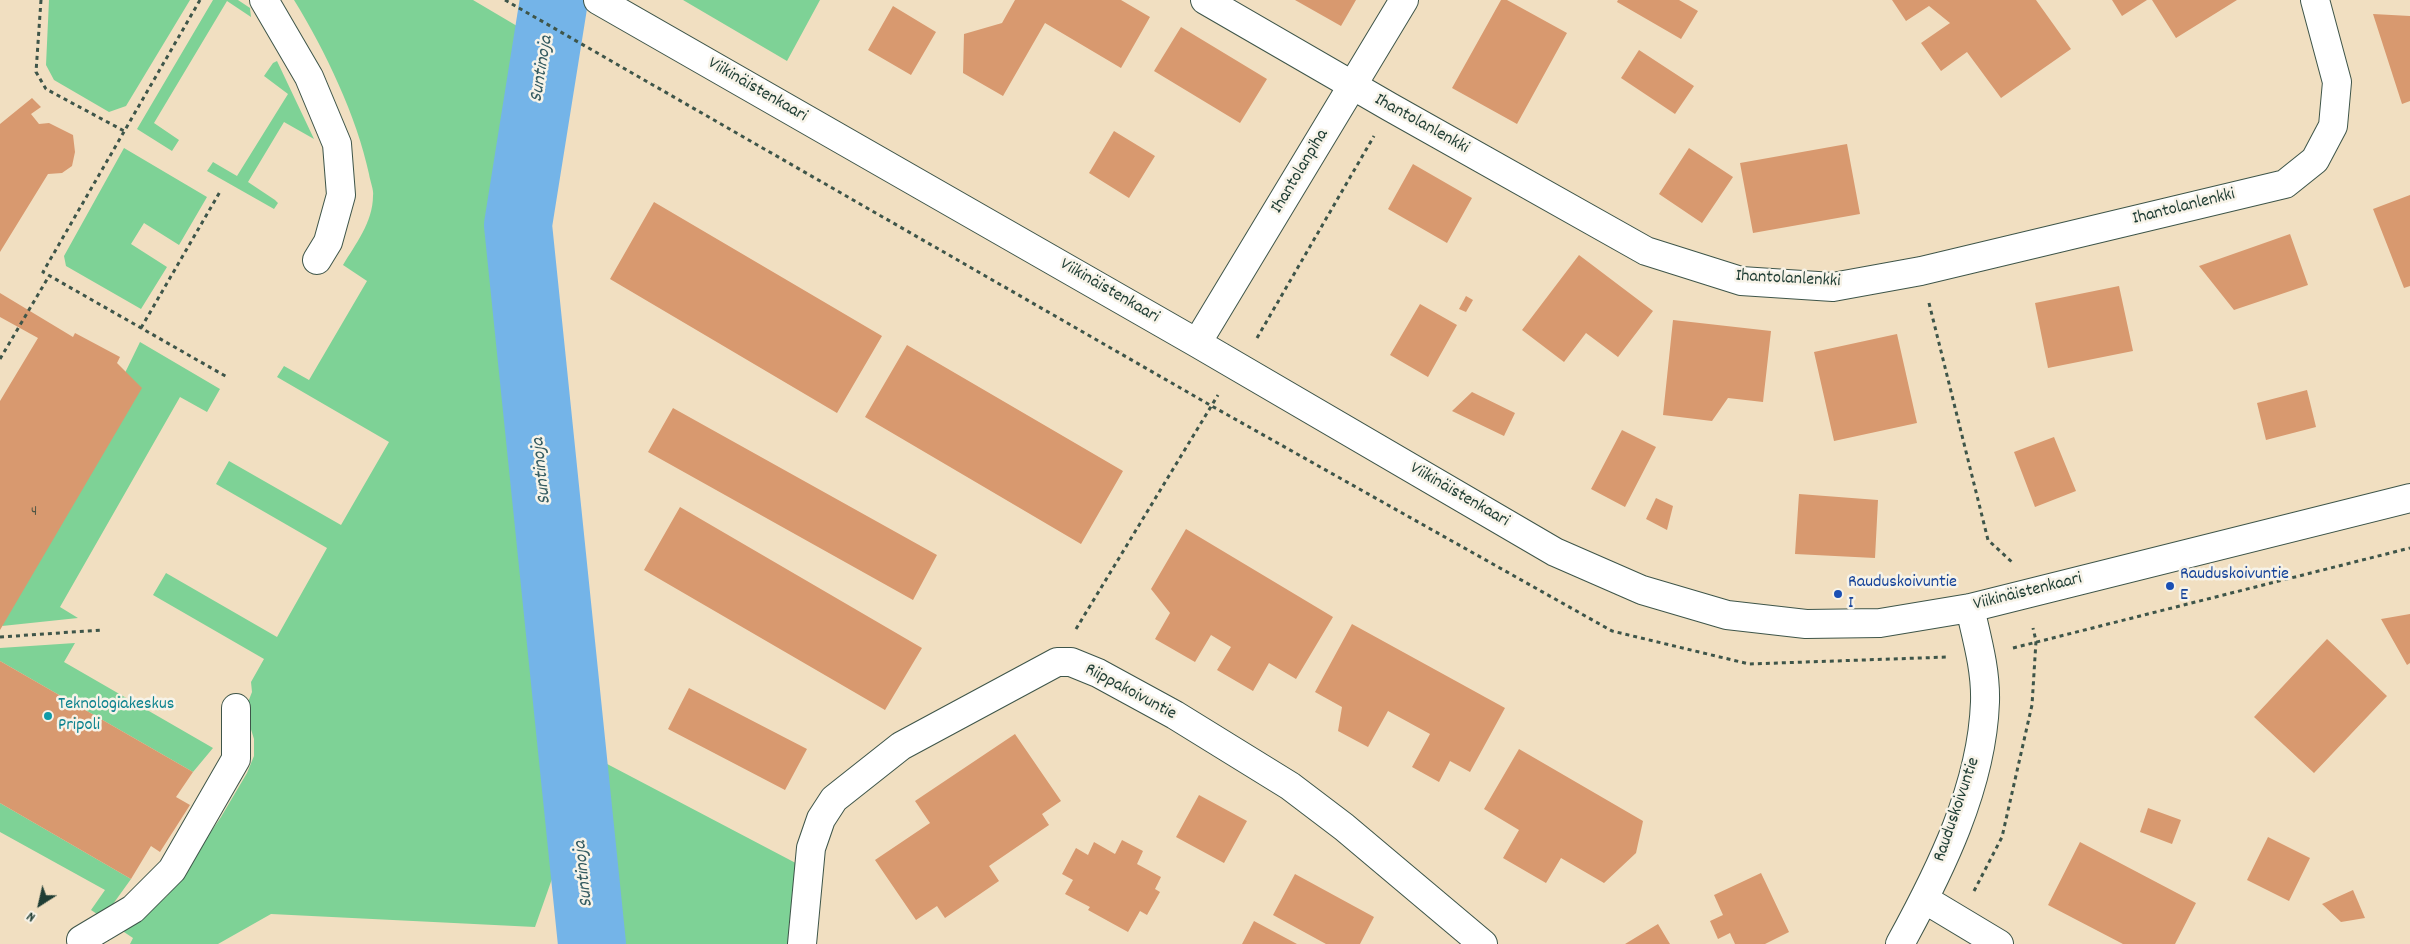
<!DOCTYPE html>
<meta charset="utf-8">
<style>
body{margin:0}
#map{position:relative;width:2410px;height:944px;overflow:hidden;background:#f1dfc1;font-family:Dekko,sans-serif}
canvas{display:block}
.north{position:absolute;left:15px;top:879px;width:50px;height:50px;-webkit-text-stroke:4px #f7f3e8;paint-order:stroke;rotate:215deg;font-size:14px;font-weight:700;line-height:20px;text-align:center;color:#1f3d34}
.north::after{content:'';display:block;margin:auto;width:18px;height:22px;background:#1f3d34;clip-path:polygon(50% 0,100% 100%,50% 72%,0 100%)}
</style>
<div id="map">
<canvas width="2410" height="944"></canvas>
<div class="north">N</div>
</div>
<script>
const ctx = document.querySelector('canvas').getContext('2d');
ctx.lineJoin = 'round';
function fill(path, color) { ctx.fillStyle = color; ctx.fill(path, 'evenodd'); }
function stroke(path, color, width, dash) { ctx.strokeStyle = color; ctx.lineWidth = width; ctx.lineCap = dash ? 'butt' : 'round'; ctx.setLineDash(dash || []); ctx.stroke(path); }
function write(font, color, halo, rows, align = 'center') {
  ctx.font = font + ' Dekko,sans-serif'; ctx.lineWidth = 5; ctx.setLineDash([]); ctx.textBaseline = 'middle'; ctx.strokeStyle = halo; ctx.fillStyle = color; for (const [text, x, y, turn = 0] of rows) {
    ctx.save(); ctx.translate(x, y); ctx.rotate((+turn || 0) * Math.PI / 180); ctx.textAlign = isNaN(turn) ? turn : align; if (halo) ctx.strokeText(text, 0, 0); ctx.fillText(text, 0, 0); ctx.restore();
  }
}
const green = new Path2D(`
 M49,0H190L126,106L109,112L54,80L46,65Z
 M213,0H238L250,8L251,17L227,1L154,123L179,140L172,151L137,129Z
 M294,0H473L517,26L507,108L497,230L553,876L535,927L271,914L218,944H130L133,938L118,928L136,923L167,896L221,817L247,773L254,756V739L245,710L252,692L251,682L264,659L153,595L166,573L277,637L327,548L216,484L229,461L341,525L389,442L277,377L284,366L309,380L367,281L343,265C355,245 373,222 373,196C374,190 370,181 369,174C357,117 325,50 294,0Z
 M683,0H820L787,61Z
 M277,61L314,139L284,122L248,182L275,200L278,203L274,209L207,171L213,162L237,176L288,94L264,76L273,63Z
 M124,148L207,197L179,245L144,223L131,244L167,267L141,309L66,266L64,256Z
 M140,342L220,389L207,412L180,397L60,607L78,618L2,626Z
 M75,643L64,662L213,748L193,772L0,661V648Z
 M571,745L809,870L802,944H592Z
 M0,803L131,879L103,918L91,910L105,890L0,832Z`);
const river = new Path2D(`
 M554,0L518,225L592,944`);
const building = new Path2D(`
 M1015,0H1121L1150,17L1121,68L1045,23L1003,96L963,73L964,34L1002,23Z
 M1295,0H1356L1341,26Z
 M1501,0H1507L1567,33L1517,124L1452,88Z
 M1618,0H1679L1698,11L1681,39L1617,2Z
 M1892,0H2036L2071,49L2001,98L1967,52L1941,71L1921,43L1950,23L1929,6L1906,21Z
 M2112,0H2147L2122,16Z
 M2152,0H2237L2176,38Z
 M893,6L936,32L911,75L868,50Z
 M2373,14L2410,16V101L2402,104Z
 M1181,27L1267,79L1240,123L1154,71Z
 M1639,50L1694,86L1675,114L1621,78Z
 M32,98L41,107L31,114L39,124L49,123L73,135L75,152L72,166L62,173L48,174L0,252V124Z
 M1114,131L1155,156L1129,198L1089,173Z
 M1847,144L1860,214L1753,233L1740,163Z
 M1689,148L1733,177L1702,223L1659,194Z
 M1413,164L1472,198L1447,243L1388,209Z
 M2410,195V286L2404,288L2373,209Z
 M654,202L882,336L837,413L610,279Z
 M2290,234L2308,285L2234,310L2199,266Z
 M1579,255L1653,311L1618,357L1586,333L1564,362L1522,330Z
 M2119,286L2133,351L2048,368L2035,303Z
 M0,293L73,337L75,333L120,357L117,363L142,388L0,630V401L38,338L0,317Z
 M1466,296L1473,300L1466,312L1459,309Z
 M1420,304L1457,325L1428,377L1390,355Z
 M1673,320L1771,331L1763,402L1728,398L1712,421L1663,415Z
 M1897,334L1917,423L1834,441L1814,352Z
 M907,345L1123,471L1081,544L865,417Z
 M2307,390L2316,427L2266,440L2257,403Z
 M1472,392L1515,413L1504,436L1452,411Z
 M673,408L937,555L913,600L648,452Z
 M1622,430L1656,447L1625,507L1591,489Z
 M2054,437L2076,491L2035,507L2014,452Z
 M1799,494L1878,500L1875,558L1795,554Z
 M1656,498L1673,506L1667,530L1646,519Z
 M680,507L922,648L885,710L644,570Z
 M1186,529L1333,617L1296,679L1269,663L1253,691L1217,670L1231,647L1211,635L1195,662L1155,639L1170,613L1151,589Z
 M2410,614V663L2407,665L2381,619Z
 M1352,624L1505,708L1470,772L1450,761L1439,782L1412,767L1430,734L1388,711L1368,747L1338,731L1342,707L1315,692Z
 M2327,639L2387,696L2314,773L2254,717Z
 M0,661L193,772L176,797L190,805L160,852L151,846L131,879L0,803Z
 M689,688L807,749L785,790L668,729Z
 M1015,734L1061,801L1042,814L1049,825L989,866L999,881L945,918L937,906L916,920L875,860L930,823L915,801Z
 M1519,749L1643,821L1636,853L1604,883L1561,858L1546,883L1503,858L1519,830L1484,809Z
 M1199,795L1247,821L1224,863L1176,837Z
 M2148,808L2181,820L2172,844L2140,832Z
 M2268,837L2310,858L2289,901L2247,880Z
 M1122,840L1143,851L1137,864L1161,877L1155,889L1160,892L1147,915L1140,911L1128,932L1088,910L1090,907L1065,894L1073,880L1062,874L1076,848L1088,855L1094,842L1115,854Z
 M2080,842L2196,903L2175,944H2123L2048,905Z
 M1761,873L1789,932L1765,944H1735L1730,933L1718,939L1710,921L1723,915L1714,895Z
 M1295,874L1374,917L1360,944H1326L1273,915Z
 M2353,890L2365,918L2341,922L2322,904Z
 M1254,921L1297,944H1242Z
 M1658,924L1670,944H1625Z`);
const path = new Path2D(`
 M41,0L36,72L46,89L126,132
 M200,0L43,272L227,377
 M505,0L1210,405L1612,631L1749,664L1948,657
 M1929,303L1988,540L2013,563
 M141,328L221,190
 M1257,338L1374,136
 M0,359L49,276
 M1076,629L1218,395
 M0,637L102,630
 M2013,648L2410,548
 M1974,891L2002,837L2032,705L2036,641L2033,628`);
const minor = new Path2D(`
 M264,0L309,77L337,144L341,195L328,242L317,260
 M598,0L1197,343L1555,552L1642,590L1727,615L1806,624L1880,623L1970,608L2410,498
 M1205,0L1390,107L1646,251L1741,281L1833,287L1921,271L2285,184L2315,160L2333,126L2337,82L2315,0
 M1197,343L1404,0
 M1924,899L1999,944
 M81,940L133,909L172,870L236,759V708
 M802,944L811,848L821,819L834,799L901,746L1057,662H1071L1098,673L1175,715L1290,786L1344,827L1483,944
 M1900,944C1940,871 1982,787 1985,702C1986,670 1977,639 1970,608`);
const markers = [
 [2170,586,5,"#1a4fb4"],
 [1838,594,5,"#1a4fb4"],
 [48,716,5,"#0f9aa8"]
];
const numberNames = [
 ["4",34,513]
];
const streetNames = [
 ["Viikinäistenkaari",757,91,30],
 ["Ihantolanlenkki",1421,125,29],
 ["Ihantolanpiha",1301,172,-59],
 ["Ihantolanlenkki",2184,208,-14],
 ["Ihantolanlenkki",1788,280,3],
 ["Viikinäistenkaari",1109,292,30],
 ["Viikinäistenkaari",1459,496,30],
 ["Viikinäistenkaari",2028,593,-14],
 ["Riippakoivuntie",1130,693,28],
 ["Rauduskoivuntie",1958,810,-71]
];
const transitNames = [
 ["Rauduskoivuntie",2180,576],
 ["E",2180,597],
 ["Rauduskoivuntie",1848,584],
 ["I",1848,605]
];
const cultureNames = [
 ["Teknologiakeskus",58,706],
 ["Pripoli",58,727]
];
const waterNames = [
 ["Suntinoja",543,69,-81],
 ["Suntinoja",543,471,-96],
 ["Suntinoja",585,874,-96]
];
fill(green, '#7ed296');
stroke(river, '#74b4e8', 68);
fill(building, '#d8996f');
stroke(minor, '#3e5549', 30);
stroke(path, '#3e5549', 3, [4, 4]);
stroke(minor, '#fff', 28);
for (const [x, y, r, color] of markers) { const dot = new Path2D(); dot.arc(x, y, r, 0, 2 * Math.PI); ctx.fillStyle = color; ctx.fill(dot); stroke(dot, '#f7f3e8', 2); }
write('15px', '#4d5443', null, numberNames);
write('18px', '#1f3d34', '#f7f3e8', streetNames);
write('18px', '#164399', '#f7f3e8', transitNames, 'left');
write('18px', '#0d838f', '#f7f3e8', cultureNames, 'left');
write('italic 19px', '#345b61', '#f7f3e8', waterNames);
</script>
